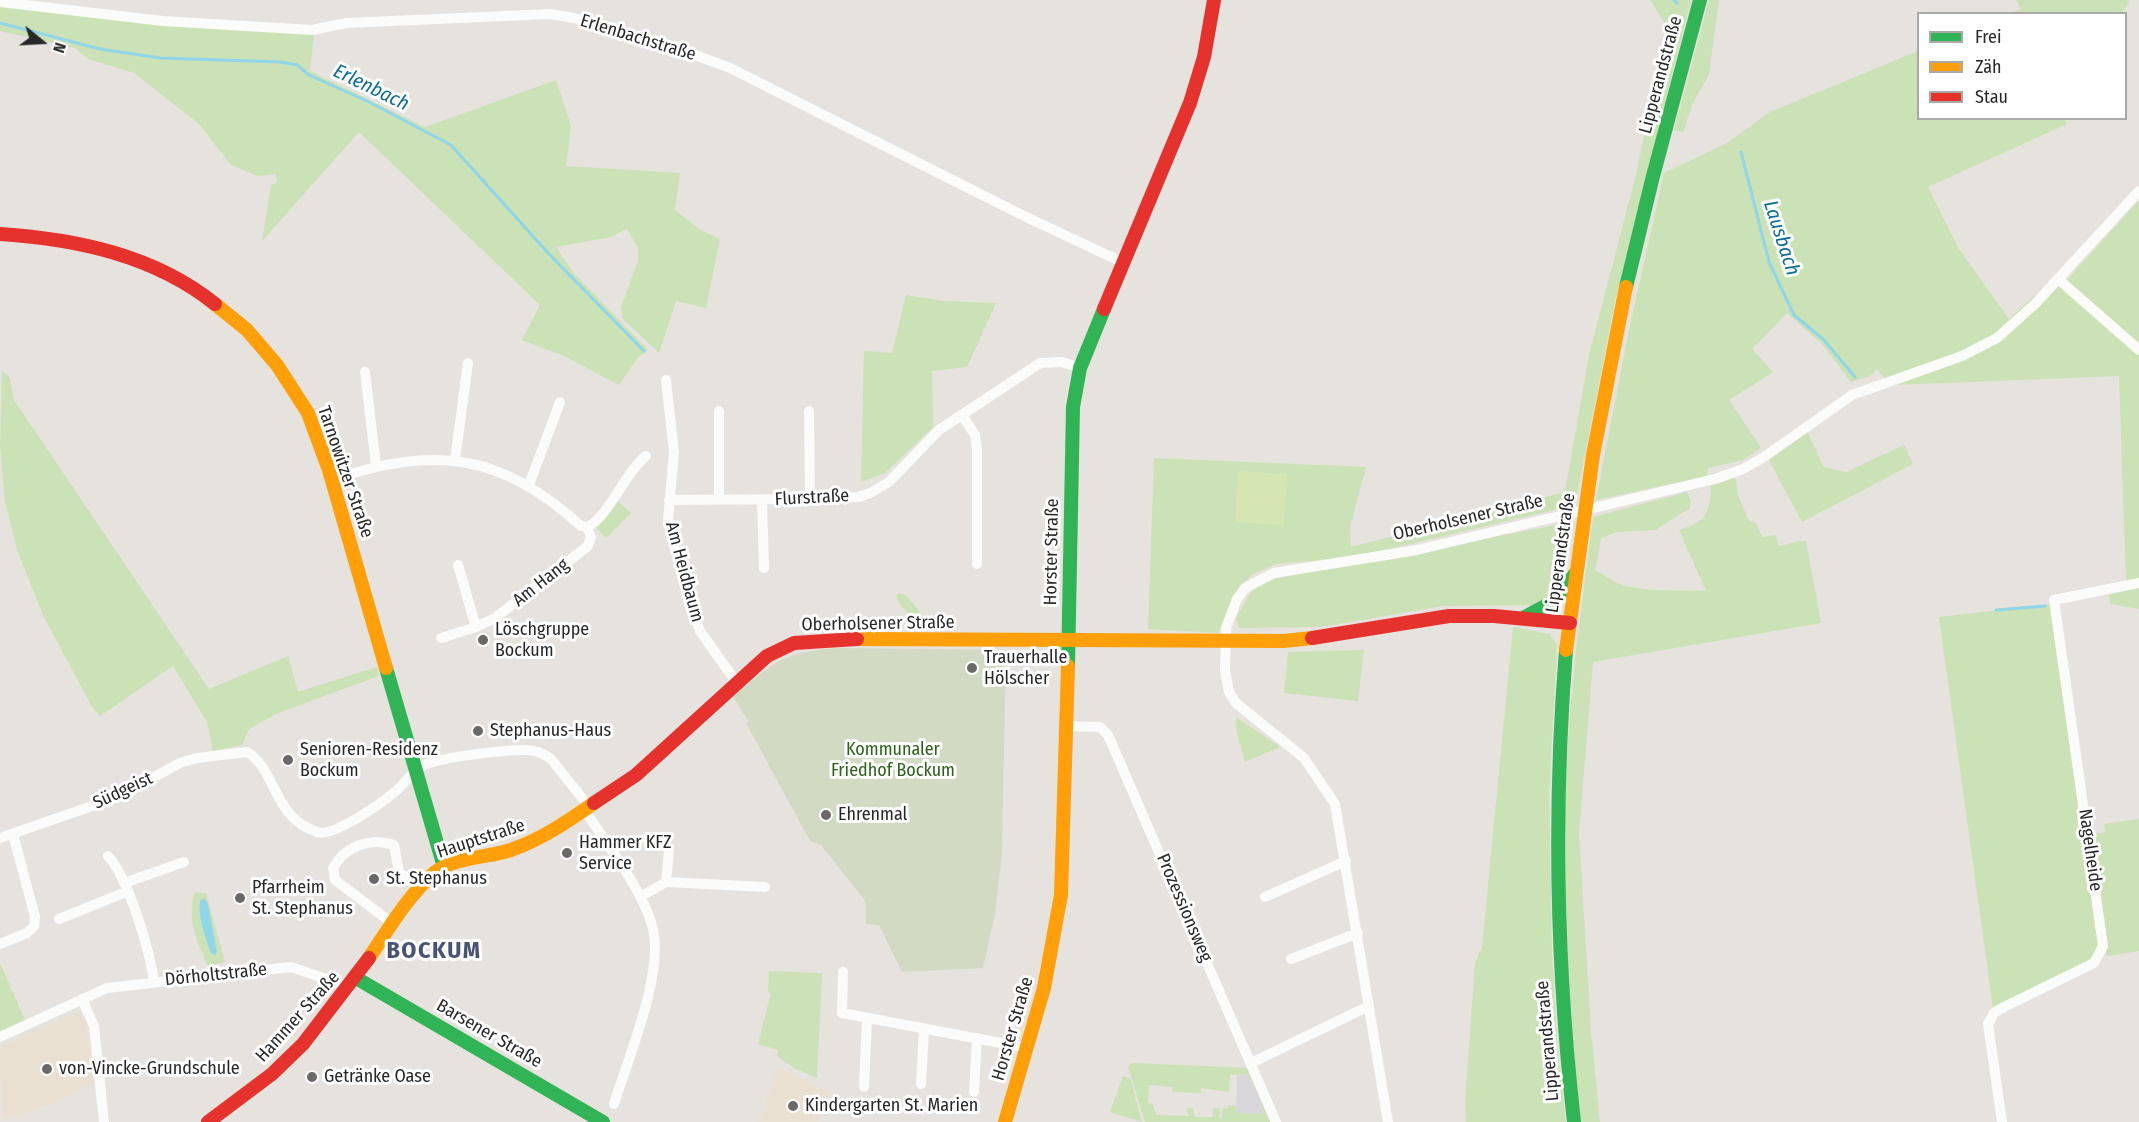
<!DOCTYPE html>
<meta charset="utf-8">
<style>
body{margin:0}
#map{position:relative;width:2139px;height:1122px;overflow:hidden;background:#e6e2dd;font-family:"Fira Sans Condensed",sans-serif}
canvas{display:block}
.legend{position:absolute;left:1917px;top:12px;width:210px;height:108px;box-sizing:border-box;background:#fff;border:2px solid #a9a9a9;margin:0;padding:8px 10px;list-style:none;font-size:18px;color:#282828}
.legend li{display:flex;align-items:center;gap:12px;height:30px}
.legend b{width:30px;border:2px solid #a9a9a9}
.north{position:absolute;left:12px;top:12px;width:60px;height:60px;-webkit-text-stroke:4px #fff;paint-order:stroke;rotate:108deg;font-size:16px;font-weight:700;line-height:24px;text-align:center;color:#282828}
.north::after{content:'';display:block;margin:auto;width:21px;height:27px;background:#282828;clip-path:polygon(50% 0,100% 100%,50% 72%,0 100%)}
</style>
<div id="map">
<canvas width="2139" height="1122"></canvas>
<ul class="legend">
<li><b style="height:8px;background:#30b455"></b>Frei</li>
<li><b style="height:8px;background:#ff9f0a"></b>Zäh</li>
<li><b style="height:8px;background:#e5322d"></b>Stau</li>
</ul>
<div class="north">N</div>
</div>
<script>
const ctx = document.querySelector('canvas').getContext('2d');
ctx.lineJoin = 'round';
function fill(path, color) { ctx.fillStyle = color; ctx.fill(path, 'evenodd'); }
function stroke(path, color, width, dash) { ctx.strokeStyle = color; ctx.lineWidth = width; ctx.lineCap = dash ? 'butt' : 'round'; ctx.setLineDash(dash || []); ctx.stroke(path); }
function write(font, color, halo, rows, align = 'center') {
  ctx.font = font + ' "Fira Sans Condensed",sans-serif'; ctx.lineWidth = 6; ctx.setLineDash([]); ctx.textBaseline = 'middle'; ctx.strokeStyle = halo; ctx.fillStyle = color; for (const [text, x, y, turn = 0] of rows) {
    ctx.save(); ctx.translate(x, y); ctx.rotate((+turn || 0) * Math.PI / 180); ctx.textAlign = isNaN(turn) ? turn : align; if (halo) ctx.strokeText(text, 0, 0); ctx.fillText(text, 0, 0); ctx.restore();
  }
}
const industrial = new Path2D(`
 M1248,1074L1259,1095L1263,1114L1236,1113L1237,1075Z`);
const education = new Path2D(`
 M78,1012L86,1022L94,1084L51,1104L2,1119L0,1047Z
 M778,1067L827,1091L818,1122H759Z`);
const green = new Path2D(`
 M1650,0H1691L1616,297L1575,505L1355,557L1276,564L1253,574L1241,585L1218,633L1148,629L1154,458L1366,467L1350,527L1351,547L1565,492L1589,355L1637,171L1666,25Z
 M1709,0H1719L1709,74L1692,105L1683,132L1674,130Z
 M2016,0H2128L2129,3L2121,13H2011L2021,9Z
 M0,7L314,34L310,71L425,127L556,80L571,126L566,166L680,173L675,210L699,229L720,239L706,308L676,301L659,353L622,318L621,307L638,261V248L627,229L611,237L556,247L573,272L648,350L638,357L619,385L562,355L522,340L540,305L359,132L262,241L271,185L277,183L276,174L258,176L231,165L199,124L134,73L88,59L75,48L0,31Z
 M1918,51V118L2065,119L2067,124L1928,187L1959,249L2009,319L2054,278L2139,354V578L2126,581L2119,376L1893,385L1876,369L1872,375L1851,382L1823,345L1787,313L1752,349L1773,372L1729,400L1761,448L1743,460L1708,468L1707,476L1596,500L1629,330L1664,173L1727,143L1770,112Z
 M2139,200V343L2067,280Z
 M906,295L944,301L996,303L967,367L932,371L933,427L885,473L861,482L864,351L892,353Z
 M2,370L10,378L14,400L209,689L288,656L298,692L377,667L379,676L278,713L249,729L242,745L213,751L207,722L173,666L100,716L92,707L44,617L17,550L5,502L0,446Z
 M1807,431L1824,467L1846,472L1904,445L1913,464L1802,522L1769,460Z
 M1735,477L1738,496L1749,521L1756,523L1762,537L1775,535L1779,546L1806,540L1821,623L1593,662L1579,833L1591,1031L1600,1122H1580L1564,948L1563,858L1566,760L1575,659L1593,517L1687,492L1691,501L1690,508L1655,530L1616,532L1601,538L1595,571C1605,574 1611,581 1620,584C1640,592 1684,590 1706,591L1679,530C1707,521 1709,515 1711,486Z
 M615,499L631,513L606,538L596,527Z
 M1572,522C1566,550 1566,590 1538,605L1443,606L1321,627L1239,628L1236,618L1251,592L1262,581Z
 M2139,585V609L2110,604L2109,592Z
 M899,593L907,596L933,629H921L899,603L896,595Z
 M2052,604L2100,943L2091,960L1993,1008L1939,617Z
 M1513,627L1549,634L1557,645L1549,793L1552,953L1558,1057L1566,1122H1466L1465,1104L1475,963L1482,947Z
 M1364,650L1358,701L1284,693L1288,652Z
 M1236,717L1280,747L1245,762L1237,733Z
 M2139,819V951L2107,956L2090,835L2105,832L2104,824Z
 M195,892L206,893L225,962L208,966C197,942 186,918 195,892Z
 M0,963L25,1020L0,1032Z
 M769,971L822,973L817,1078L794,1068L777,1056L778,1050L758,1044L771,993L768,992Z
 M1132,1063L1247,1068L1257,1090L1248,1074L1230,1075L1229,1092L1201,1088V1093L1173,1092L1172,1087L1149,1085L1148,1103L1152,1104L1157,1115L1189,1116L1186,1108H1193L1195,1117H1213V1108H1220L1219,1117L1222,1118L1223,1108H1228V1105L1236,1106V1113L1263,1114L1259,1095L1270,1122H1145L1128,1067Z
 M1123,1076L1130,1078L1142,1122L1110,1112Z`);
const cemetery = new Path2D(`
 M838,648L1006,650L1002,852L995,914L983,968L902,972L879,925L866,924V902L821,845L810,841L746,723L749,722L733,697C772,662 784,652 838,648Z`);
const pitch = new Path2D(`
 M1238,471L1287,474L1284,525L1235,522Z`);
const water = new Path2D(`
 M204,898L208,904L217,952L215,955L211,953C205,936 198,919 200,901Z`);
const stream = new Path2D(`
 M1674,0L1677,3
 M0,23L100,49L160,58L281,62L297,65L309,75L369,102L451,145L548,253L644,351
 M1741,152L1769,262L1794,315L1824,340L1855,377
 M1996,610L2045,606`);
const street = new Path2D(`
 M0,2L163,21L312,30L346,23L550,14L574,18L695,55L730,68L1022,215L1124,263
 M2058,279L2139,350
 M365,372L376,466
 M666,380L674,452L668,520L689,603L700,631L736,682
 M809,411L810,499
 M962,415L975,435L977,450V564
 M455,460L468,363
 M332,480C435,445 500,453 581,526L587,527L591,537L588,546L495,618L476,627L458,565
 M529,485L560,402
 M719,499V411
 M669,500L807,499L858,497L870,493L889,482L939,430L1040,363L1062,362L1080,368
 M762,501L764,568
 M587,527C608,518 625,472 646,456
 M441,638L476,627
 M1067,726L1100,727L1108,735L1276,1122
 M585,811C606,843 649,898 654,935C661,980 628,1059 614,1104
 M0,838L115,798L180,763L197,758L247,752C277,770 272,817 317,832C332,838 382,803 396,791C404,784 412,772 422,766C439,757 505,750 525,750C535,750 543,753 551,759L590,808
 M108,856C129,879 149,949 154,981
 M666,882L669,850
 M124,883L184,862
 M640,897L666,882L765,887
 M1265,897L1346,861
 M59,919L126,892
 M392,923L335,880L333,868C345,846 370,837 394,845L399,872L419,888
 M0,944L27,933L34,926L35,917L13,834
 M1291,959L1358,933
 M843,972L842,1013L1027,1048
 M82,999L94,1026L104,1122
 M0,1037L107,988L291,967L341,984L347,989
 M1251,1063L1369,1006
 M921,1084L924,1029
 M864,1087L867,1018
 M974,1092L977,1038
 M1388,1122L1335,804L1304,758L1236,703L1229,692L1225,671L1226,628L1237,599L1245,588L1274,573L1417,550L1715,479L1743,469L1764,457L1852,395L1962,356L1997,338L2035,304L2139,191
 M2002,1122L1988,1024L1994,1013L2000,1009L2094,963L2103,946L2054,600L2139,583`);
const fast = new Path2D(`
 M1626,287L1652,180L1700,0
 M1525,617L1555,601L1575,574
 M1566,650C1553,810 1556,962 1574,1122
 M1068,666L1073,407L1080,368L1104,309
 M386,668L444,867
 M356,978L603,1122`);
const slow = new Path2D(`
 M215,304L247,330L277,365L308,413L329,470L386,668
 M857,639L1284,641L1312,638
 M1566,650L1593,455L1626,287
 M369,958C388,930 407,897 433,874C452,857 487,858 511,850C542,839 567,822 594,803
 M1005,1122L1044,988L1061,895L1068,666`);
const jam = new Path2D(`
 M0,234C76,239 154,255 215,304
 M1104,309L1190,103L1204,57L1214,0
 M1312,638L1449,616H1494L1570,623
 M594,803L636,775L767,656L794,643L857,639
 M208,1122L272,1074L303,1044L369,958`);
const markers = [
 [483,640,6,"#6a6967"],
 [972,668,6,"#6a6967"],
 [478,731,6,"#6a6967"],
 [288,760,6,"#6a6967"],
 [826,815,6,"#6a6967"],
 [567,853,6,"#6a6967"],
 [374,879,6,"#6a6967"],
 [240,898,6,"#6a6967"],
 [47,1069,6,"#6a6967"],
 [312,1077,6,"#6a6967"],
 [793,1106,6,"#6a6967"]
];
const streetNames = [
 ["Erlenbachstraße",638,38,17],
 ["Lipperandstraße",1661,75,-75],
 ["Tarnowitzer Straße",345,472,71],
 ["Flurstraße",812,498,-3],
 ["Oberholsener Straße",1468,518,-13],
 ["Horster Straße",1052,552,-89],
 ["Lipperandstraße",1561,553,-82],
 ["Am Heidbaum",684,572,75],
 ["Am Hang",541,583,-38],
 ["Oberholsener Straße",878,624,-1],
 ["Südgeist",123,791,-25],
 ["Hauptstraße",481,839,-18],
 ["Nagelheide",2090,850,82],
 ["Prozessionsweg",1184,908,67],
 ["Dörholtstraße",216,975,-6],
 ["Hammer Straße",298,1017,-48],
 ["Horster Straße",1013,1029,-74],
 ["Barsener Straße",489,1034,30],
 ["Lipperandstraße",1548,1041,-95]
];
const poiNames = [
 ["Löschgruppe",495,630],
 ["Bockum",495,651],
 ["Trauerhalle",984,658],
 ["Hölscher",984,679],
 ["Stephanus-Haus",490,731],
 ["Senioren-Residenz",300,750],
 ["Bockum",300,771],
 ["Ehrenmal",838,815],
 ["Hammer KFZ",579,843],
 ["Service",579,864],
 ["St. Stephanus",386,879],
 ["Pfarrheim",252,888],
 ["St. Stephanus",252,909],
 ["von-Vincke-Grundschule",59,1069],
 ["Getränke Oase",324,1077],
 ["Kindergarten St. Marien",805,1106]
];
const parkNames = [
 ["Kommunaler",893,750],
 ["Friedhof Bockum",893,771]
];
const waterNames = [
 ["Erlenbach",371,88,26],
 ["Lausbach",1781,238,72]
];
const districtNames = [
 ["BOCKUM",434,951]
];
fill(industrial, '#d9d7d9');
fill(education, '#e9e0d1');
fill(green, '#cae2b5');
fill(cemetery, '#d3dac4');
fill(pitch, '#d6e6b3');
fill(water, '#90d6e9');
stroke(stream, '#90d6e9', 3);
stroke(street, '#fbfbfa', 10);
stroke(fast, '#30b455', 14);
stroke(slow, '#ff9f0a', 14);
stroke(jam, '#e5322d', 14);
for (const [x, y, r, color] of markers) { const dot = new Path2D(); dot.arc(x, y, r, 0, 2 * Math.PI); ctx.fillStyle = color; ctx.fill(dot); stroke(dot, '#fff', 2); }
write('18px', '#282828', '#fff', streetNames);
write('18px', '#282828', '#fff', poiNames, 'left');
write('18px', '#2c6319', '#fff', parkNames);
write('italic 20px', '#0d6e96', '#fff', waterNames);
ctx.letterSpacing = '1.5px';
write('bold 24px', '#495378', '#fff', districtNames);
ctx.letterSpacing = '0px';
</script>
